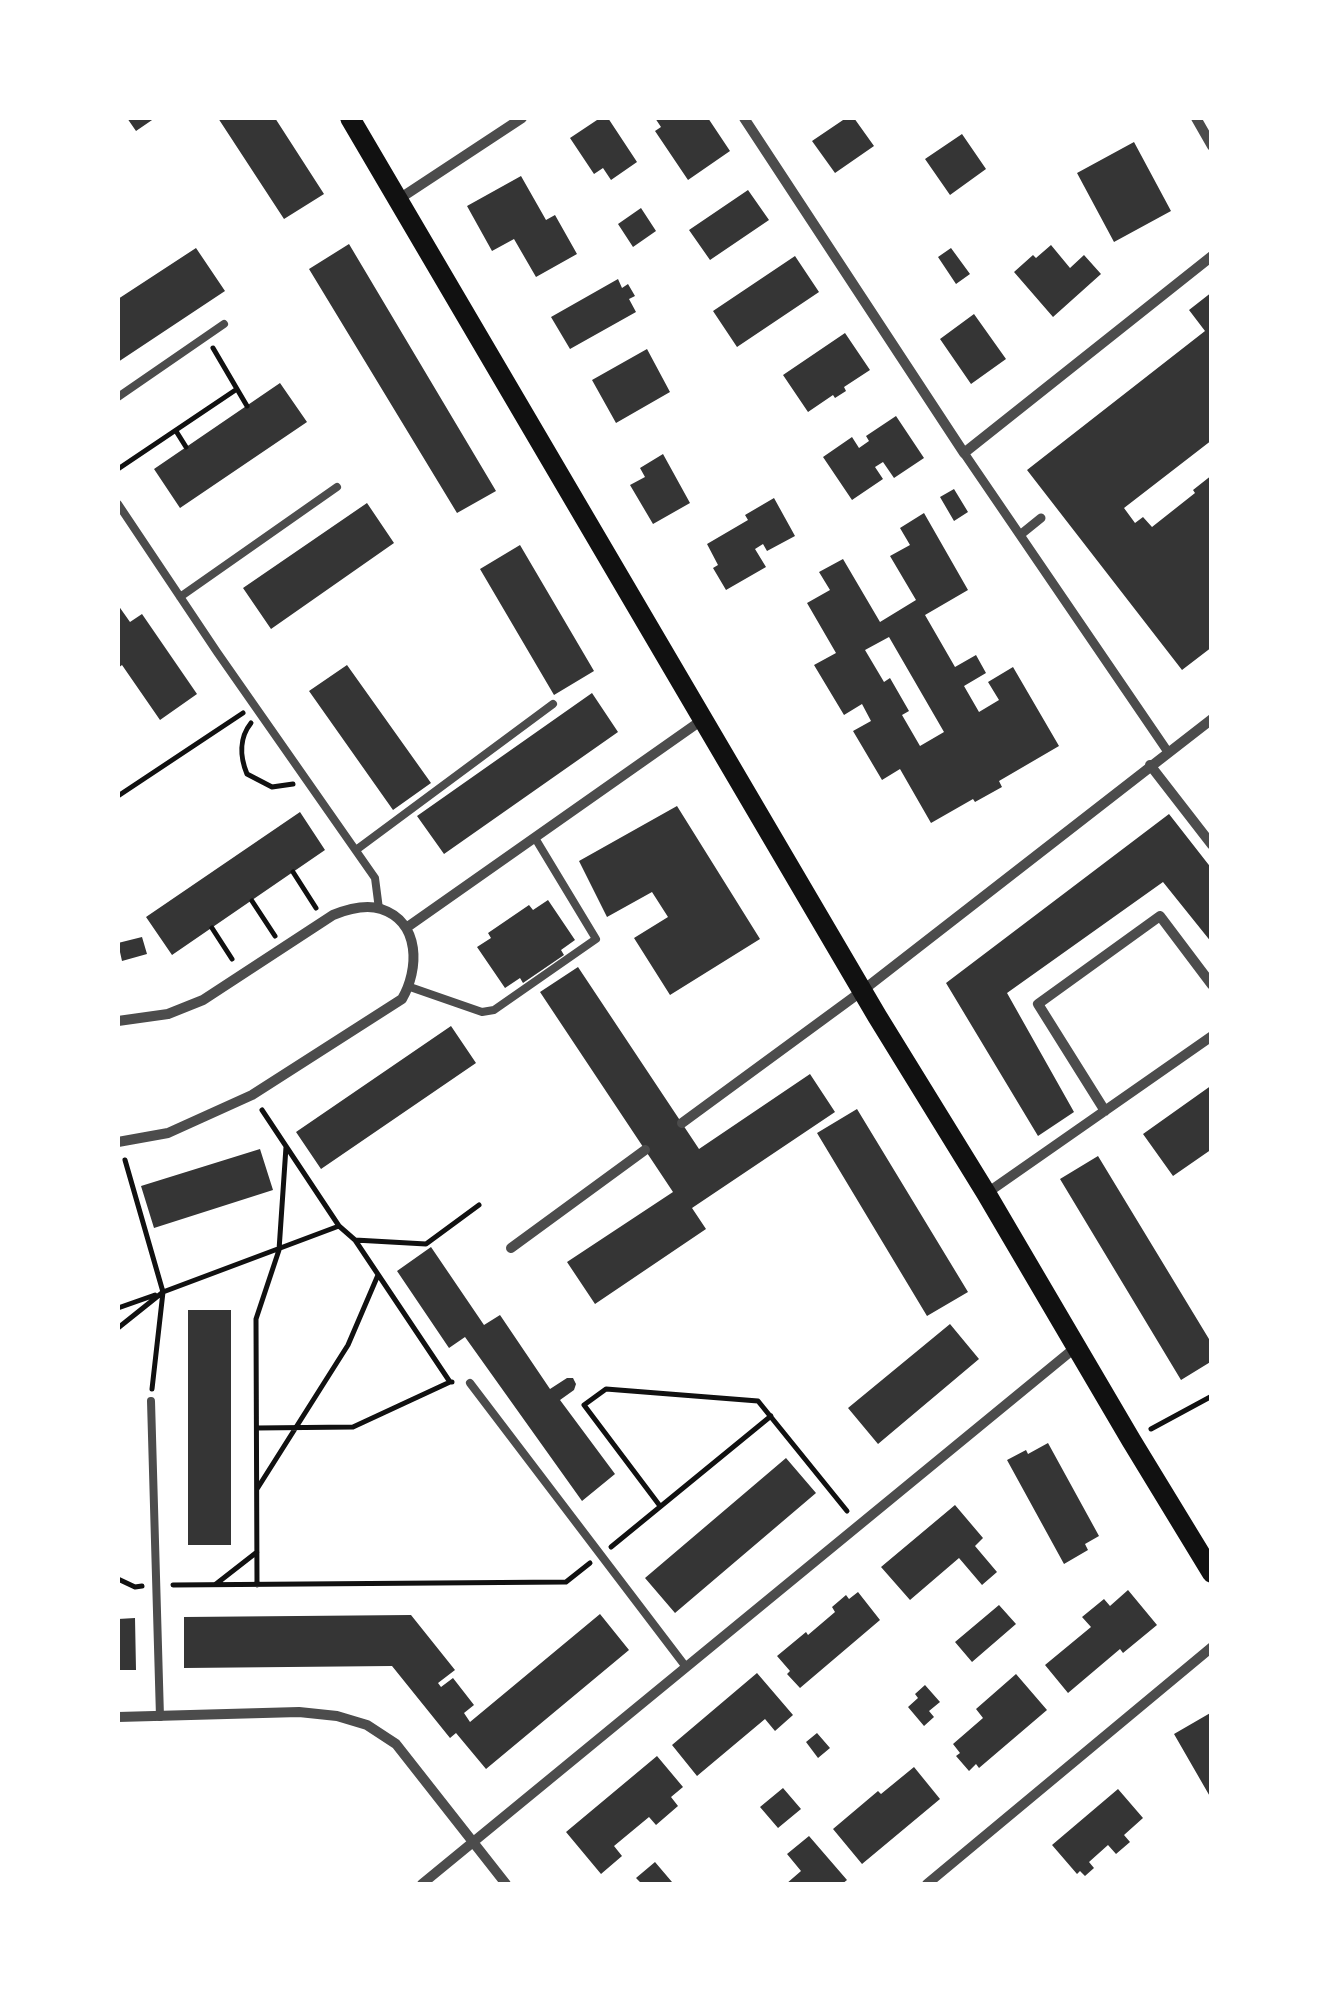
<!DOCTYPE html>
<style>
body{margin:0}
#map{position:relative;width:1329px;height:2002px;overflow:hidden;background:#fff;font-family:"Open Sans",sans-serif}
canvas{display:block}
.frame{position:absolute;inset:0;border:120px solid #fff;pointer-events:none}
</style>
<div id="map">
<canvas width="1329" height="2002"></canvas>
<div class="frame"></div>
</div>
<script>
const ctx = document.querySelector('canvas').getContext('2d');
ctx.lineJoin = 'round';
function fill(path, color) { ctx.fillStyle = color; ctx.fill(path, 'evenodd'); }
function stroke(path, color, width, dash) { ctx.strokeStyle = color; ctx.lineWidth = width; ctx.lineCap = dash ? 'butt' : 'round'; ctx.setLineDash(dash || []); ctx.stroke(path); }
const building = new Path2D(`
 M127,118H155L136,131Z
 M218,118H275L324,194L284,219Z
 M600,118H608L637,162L611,180L603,168L594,174L570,138Z
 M655,118H708L730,151L688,180L655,131L661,127Z
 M846,118H854L874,146L835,173L812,141Z
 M962,134L986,169L950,195L925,159Z
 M1134,142L1171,211L1114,242L1077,173Z
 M521,176L546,220L555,215L577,254L536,277L514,239L492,251L467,206Z
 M748,190L769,220L710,260L689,230Z
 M641,208L656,231L633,247L618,224Z
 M349,244L496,491L457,513L309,269Z
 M1051,245L1070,268L1084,255L1101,274L1053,317L1014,272L1033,255L1036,258Z
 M196,248L225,291L118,362V299Z
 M951,248L970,274L956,284L938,257Z
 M795,256L819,292L737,347L713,311Z
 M618,279L622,288L628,284L635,296L629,299L636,312L570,349L551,317Z
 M1212,292V440L1124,508L1135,523L1143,517L1152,527L1195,493L1193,490L1212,475V647L1182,670L1027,470L1205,331L1189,310Z
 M974,314L1006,359L971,384L940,339Z
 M845,333L870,370L844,387L846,391L835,398L833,395L808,412L783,375Z
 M647,349L670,392L616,423L592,380Z
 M280,383L307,422L180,508L154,469Z
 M896,416L924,458L894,478L883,462L875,467L883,479L852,500L823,457L852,437L859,448L869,441L866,436Z
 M663,454L690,503L653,524L630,485L645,477L640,468Z
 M954,489L968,512L954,521L940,497Z
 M774,498L795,536L767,551L763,544L755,549L766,567L726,590L713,568L718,565L707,544L748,520L745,515Z
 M367,503L394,543L271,629L243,588Z
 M924,513L968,590L925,615L955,667L976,655L986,673L964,686L979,712L999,700L988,682L1013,667L1059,746L999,781L1002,787L975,802L973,799L931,823L900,769L882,780L853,731L871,721L862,704L844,715L814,665L836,653L807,603L830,590L819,572L843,559L880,622L916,600L890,556L910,545L900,528ZM889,637L944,732L920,746L902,715L909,711L890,678L884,682L865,650Z
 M520,545L594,671L554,695L480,569Z
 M118,605L130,622L142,614L197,694L160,720L122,665L118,668Z
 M347,665L431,783L393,810L309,691Z
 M592,693L618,732L444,854L417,816Z
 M677,806L760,939L670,995L634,938L668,917L652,892L607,917L579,861Z
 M300,812L325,850L172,955L146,917Z
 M1169,814L1212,869V943L1163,882L1007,993L1074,1112L1038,1136L946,983Z
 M548,900L575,940L561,950L564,955L523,983L520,978L505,988L477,947L491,938L488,933L529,905L533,910Z
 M142,937L147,954L122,961L118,943Z
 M578,967L699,1149L810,1074L835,1112L692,1208L706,1229L595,1304L567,1262L673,1192L540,992Z
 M451,1026L476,1063L321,1169L296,1132Z
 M1212,1085V1149L1173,1176L1143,1134Z
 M857,1109L968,1292L927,1316L817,1133Z
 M260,1149L273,1190L154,1228L141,1186Z
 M1098,1156L1212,1344V1361L1181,1380L1060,1179Z
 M431,1247L484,1325L500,1315L550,1389L567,1378H573L576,1384L574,1390L560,1400L615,1474L582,1501L465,1337L449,1348L397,1271Z
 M188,1310H231V1545H188Z
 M950,1324L979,1359L878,1444L848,1408Z
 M1048,1443L1099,1536L1085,1544L1088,1550L1064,1564L1007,1460L1026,1450L1028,1454Z
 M786,1458L816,1493L675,1613L645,1578Z
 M955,1505L983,1538L975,1546L997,1572L982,1585L959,1558L910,1600L881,1567Z
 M1128,1590L1157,1625L1123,1653L1120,1649L1068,1693L1045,1665L1091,1627L1082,1617L1104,1599L1110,1606Z
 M858,1592L880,1620L800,1688L787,1674L790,1671L777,1656L806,1632L808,1635L835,1612L832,1607L846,1595L849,1599Z
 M999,1605L1016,1624L972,1662L955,1642Z
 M600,1614L629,1650L486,1769L456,1733L450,1738L392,1666L184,1668V1617L411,1615L455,1670L438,1683L441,1687L453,1678L474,1705L464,1713L470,1722Z
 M135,1618L136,1670H118V1619Z
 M757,1673L793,1715L775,1731L765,1719L697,1776L672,1745Z
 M1016,1674L1047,1710L979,1768L976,1764L969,1771L956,1756L960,1753L953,1744L983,1718L976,1709Z
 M925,1685L940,1702L929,1711L934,1717L924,1726L908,1707L918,1698L915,1694Z
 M1212,1712V1800L1174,1734Z
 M817,1733L830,1748L818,1758L806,1742Z
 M657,1756L683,1787L671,1797L678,1806L656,1825L649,1817L614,1846L622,1856L601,1874L566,1832Z
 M914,1767L940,1799L862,1864L833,1829L878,1791L881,1794Z
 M783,1788L801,1809L778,1828L760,1807Z
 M1118,1789L1143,1818L1124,1835L1130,1842L1116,1854L1108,1845L1089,1862L1094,1868L1085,1876L1080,1871L1077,1874L1052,1845Z
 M809,1836L847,1880L842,1884H786L801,1871L787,1854Z
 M655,1862L672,1882L669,1884H642L636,1878Z`);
const path = new Path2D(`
 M213,348L237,389
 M176,431L186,447
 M118,469L237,389L247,406
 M251,723C239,738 240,757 247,774L272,787L293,784
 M118,796L243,713
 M293,872L316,908
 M252,901L275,936
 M212,928L232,959
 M262,1110L339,1226L355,1240L426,1244L479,1205
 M125,1160L163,1292L339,1226
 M355,1240L450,1382H452
 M118,1308L155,1295
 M118,1328L163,1292
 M152,1389L163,1292
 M257,1428L353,1427L450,1382
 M1151,1429L1212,1396
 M257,1489L348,1345L378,1275
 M660,1506L584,1405L606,1389L758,1401L847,1511
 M611,1547L771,1416
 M118,1579L135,1587L142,1586
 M216,1584L257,1552
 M173,1585L566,1582L590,1563
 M257,1585L256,1319L279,1250L286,1147`);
const service = new Path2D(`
 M118,397L224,324
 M118,504L217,652L375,878L379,909
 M180,597L337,487
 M356,850L553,704
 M410,987L482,1012L494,1010L596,939L535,838
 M470,1383L686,1667
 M151,1401L160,1717`);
const pedestrian = new Path2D(`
 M964,453L1168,752
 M1020,535L1041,518`);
const minor = new Path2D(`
 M744,118L964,453L1212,256
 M1196,118L1212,146
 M399,199L522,118
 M1150,765L1212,845
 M406,928L702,720
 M118,1021L168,1014L203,1000L333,915C348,909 365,904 381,909C421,922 419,970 402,999L252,1095L168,1133L118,1142
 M1105,1111L1038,1004L1160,916L1212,985
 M682,1123L862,991L1212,719
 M987,1193L1212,1036
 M511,1248L645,1150
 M118,1717L299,1712L337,1716L367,1725L396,1744L506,1884
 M422,1884L1076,1347
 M927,1884L1212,1647`);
const secondary = new Path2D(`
 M350,118L877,1016L986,1193L1131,1440L1212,1573`);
fill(building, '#353535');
stroke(path, '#111', 5);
stroke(service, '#4c4c4c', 8);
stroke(pedestrian, '#4c4c4c', 9);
stroke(minor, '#4c4c4c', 10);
stroke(secondary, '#111', 20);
</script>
